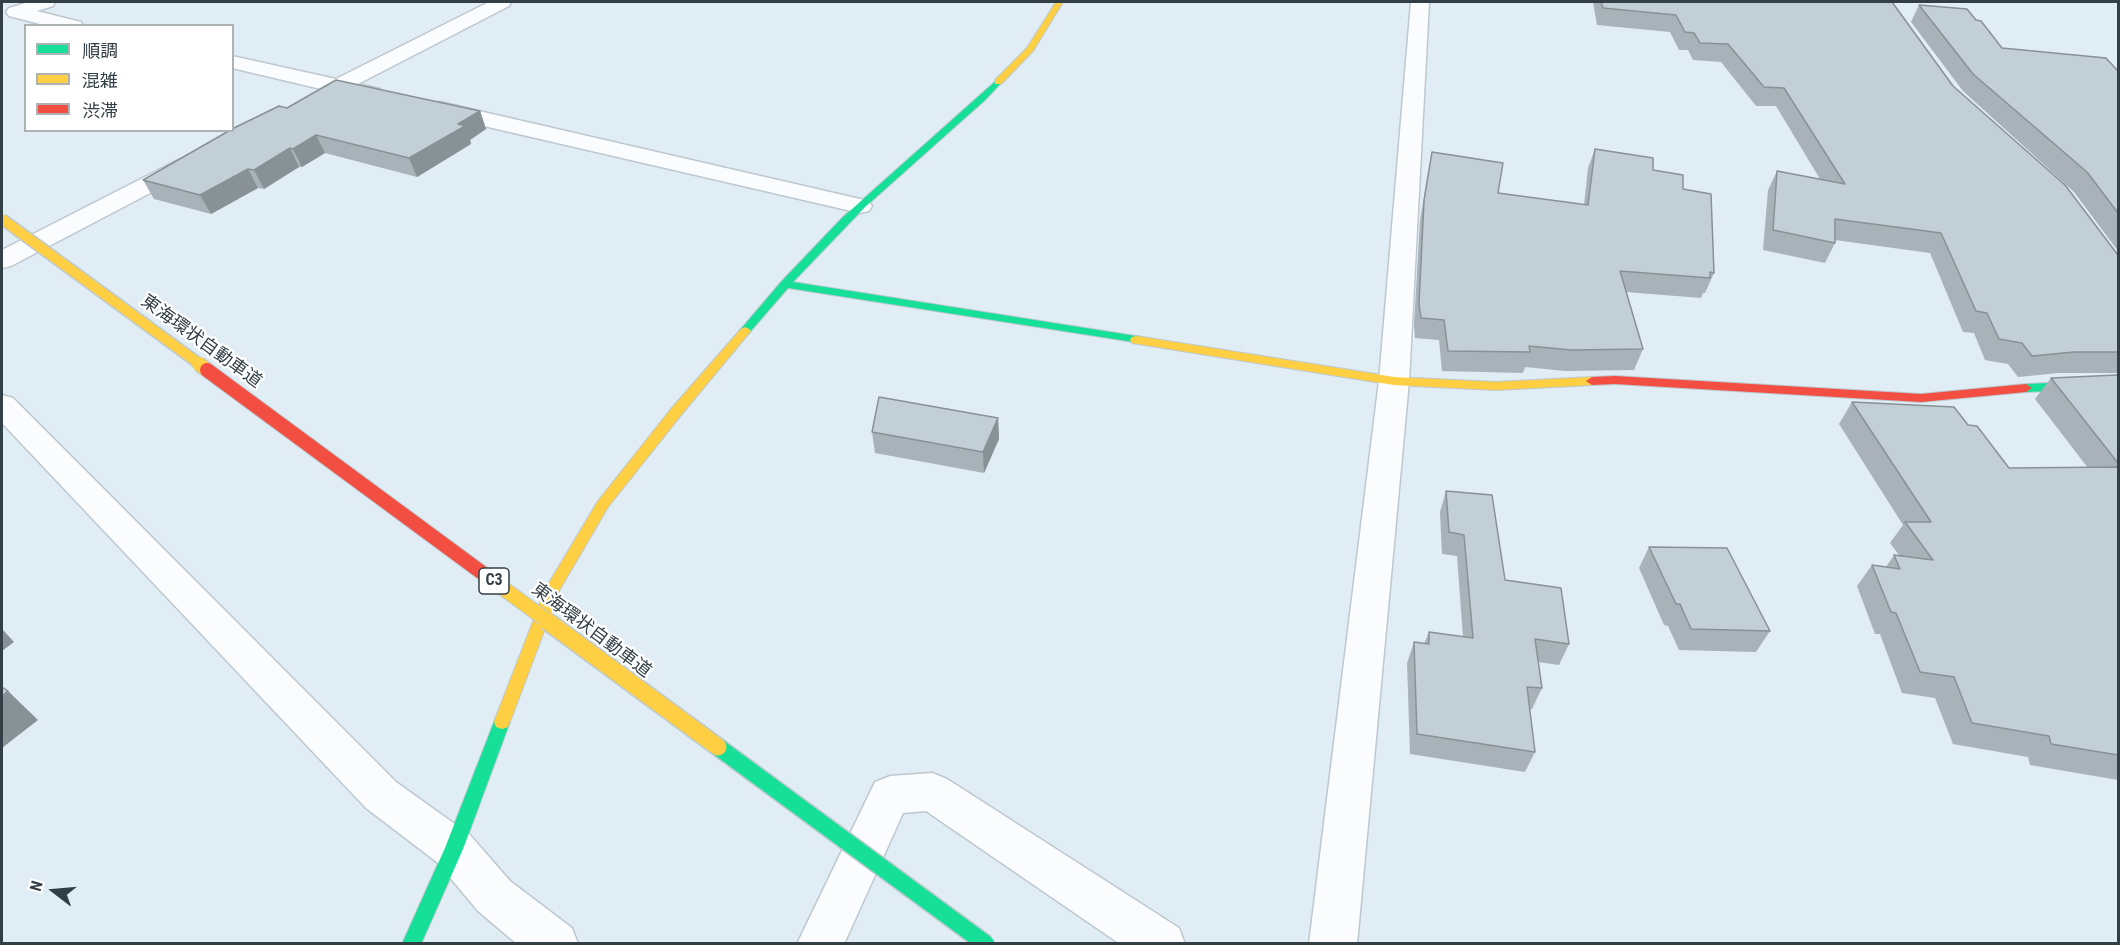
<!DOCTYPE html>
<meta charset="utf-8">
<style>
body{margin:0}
#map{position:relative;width:2120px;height:945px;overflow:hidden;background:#e0edf5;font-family:"Roboto Condensed","Noto Sans JP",sans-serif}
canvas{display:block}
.frame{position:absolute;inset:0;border:3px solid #333f46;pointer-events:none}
.legend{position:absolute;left:24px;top:24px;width:210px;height:108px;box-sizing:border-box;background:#fff;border:2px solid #adb2b5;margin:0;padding:8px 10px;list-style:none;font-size:18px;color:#333f46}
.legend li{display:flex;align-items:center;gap:12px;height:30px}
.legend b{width:30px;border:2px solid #adb2b5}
.north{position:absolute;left:24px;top:861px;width:60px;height:60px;-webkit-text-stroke:4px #fff;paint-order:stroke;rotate:286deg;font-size:16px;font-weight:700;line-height:24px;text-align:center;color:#333f46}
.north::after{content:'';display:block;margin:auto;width:21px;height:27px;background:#333f46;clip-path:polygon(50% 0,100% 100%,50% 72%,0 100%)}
</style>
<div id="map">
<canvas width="2120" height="945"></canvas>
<div class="frame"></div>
<ul class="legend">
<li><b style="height:8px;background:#16e098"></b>順調</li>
<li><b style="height:8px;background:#ffcf43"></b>混雑</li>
<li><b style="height:8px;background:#f24e42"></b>渋滞</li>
</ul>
<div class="north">N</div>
</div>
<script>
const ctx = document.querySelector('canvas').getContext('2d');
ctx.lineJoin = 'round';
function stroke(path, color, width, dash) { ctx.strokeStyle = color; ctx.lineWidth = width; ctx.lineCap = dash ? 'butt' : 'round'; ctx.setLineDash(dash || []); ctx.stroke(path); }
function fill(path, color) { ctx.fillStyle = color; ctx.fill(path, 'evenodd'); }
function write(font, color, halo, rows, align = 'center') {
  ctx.font = font + ' "Roboto Condensed","Noto Sans JP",sans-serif'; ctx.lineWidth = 4.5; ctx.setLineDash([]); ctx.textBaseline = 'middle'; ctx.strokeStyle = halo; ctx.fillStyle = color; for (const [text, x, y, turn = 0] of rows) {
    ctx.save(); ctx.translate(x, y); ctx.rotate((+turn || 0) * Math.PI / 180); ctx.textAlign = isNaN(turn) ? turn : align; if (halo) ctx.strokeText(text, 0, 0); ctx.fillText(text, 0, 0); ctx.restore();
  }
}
const street = new Path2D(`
 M29,2H55L53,6L37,11L81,22L83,26H48L9,16L6,12L9,8Z
 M489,2H511L509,6L358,84L380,89L383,94L380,99C367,102 356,95 344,94C337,93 331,96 323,95L321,89L232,68V56L336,79Z
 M1411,2H1429L1409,381L1357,944H1309L1379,381Z
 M440,102L860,199L869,201L872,206L869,211L860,213L432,114L429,109L432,104Z
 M186,158L194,160L198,165L194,170L11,266L2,268V250L178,160Z
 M2,395L13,398L396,782L470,835L510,881L572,928L578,944H517L478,911L438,863L366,808L2,423Z
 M932,773L947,779L1179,928L1185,944H1120L926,811L903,813L844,944H797L875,782L890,776Z`);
const fast = new Path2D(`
 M998,79L1002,82L985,100L865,207L793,282L1136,336L1140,337L1142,340L1140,343L788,288L749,333H741L739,331L741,329L781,282L842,218Z
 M2118,380V388L2026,392L2020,388L2026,384Z
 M502,715L508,717L510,722L463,849L421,944H402L445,848L494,722L496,717Z`);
const slow = new Path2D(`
 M1056,2H1063L1033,51L1001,84H995V80L1027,48Z
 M745,327L749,329L751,331L749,333L681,415L608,507L560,589L508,727L502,729L496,727L494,722L546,588L598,501L671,409L741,329Z
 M1136,336L1394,377L1496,382L1592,377L1598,381L1592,385L1496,390L1394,385L1132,343L1130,340L1132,337Z`);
const jam = new Path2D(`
 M1615,376L1921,394L2026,384L2032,388L2026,392L1921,402L1615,384L1592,385L1586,381L1592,377Z`);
const fastBridge = new Path2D(`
 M718,747L986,944`);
const slowBridgeFar2 = new Path2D(`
 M2,219L201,365`);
const slowBridgeFar1 = new Path2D(`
 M199,364L207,370
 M481,572L549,622`);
const slowBridge = new Path2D(`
 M547,621L718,747`);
const jamBridge = new Path2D(`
 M207,370L481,572`);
const wall = new Path2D(`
 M1593,2H1892L1953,86L2118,255V373H2059L2018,377L2008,364L1985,360L1974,333L1963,332L1930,253L1835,240V243L1825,263L1763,250L1768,190L1777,171L1820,179L1776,106H1756L1721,62L1693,60L1688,50H1679L1670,32L1597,25Z
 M1919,5L1976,20L2002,48L2118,70V251L2074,192L1963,91L1911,22Z
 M287,108L480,111L486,129L470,140L471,144L417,177L325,153L302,167H299L264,189L258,188L211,214L154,199L143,180Z
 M1595,149L1653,170L1683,189L1714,273L1705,293H1703L1701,298L1626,292L1643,349L1634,370L1565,371L1525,367L1523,373L1442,371L1439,340L1415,338L1414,324L1420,221L1428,171L1432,152L1498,193L1584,205L1588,168Z
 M2118,375V780L2030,765L2028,757L1953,744L1935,698L1902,693L1880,634H1875L1857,586L1872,565L1886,567L1894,555H1899L1890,543L1903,525L1839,424L1852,402L1968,425L2009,468H2088L2035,399L2051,378Z
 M998,418L999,439L984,473L875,453L872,432Z
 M1446,491L1505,580L1569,644L1559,665L1538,662L1542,688L1532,709H1530L1535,752L1525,772L1410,754L1407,663L1414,642L1424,644L1429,632L1463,637L1457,556L1442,554L1440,512Z
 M1649,547L1770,631L1756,652L1679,650L1668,626L1664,625L1639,568Z`);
const shadedWall = new Path2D(`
 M480,111L486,129L470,140L471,144L417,177L409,158L458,124Z
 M316,135L325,153L302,167L293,149Z
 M290,148L299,167L264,189L254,170Z
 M248,169L258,188L211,214L200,195Z
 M998,418L999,439L984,473L983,452Z
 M2,629L14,642L2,651Z
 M8,691L38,720L2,748V696Z`);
const building = new Path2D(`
 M1601,2H1892L1953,86L2065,185L2118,255V352H2074L2032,356L2022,343L1999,339L1987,313L1976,311L1941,233L1835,219V243L1773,230L1777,171L1845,184L1784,88L1764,87L1728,44L1700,43L1694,33L1685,32L1676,15L1603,8Z
 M1919,5L1967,9L1976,20L1981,21L2002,48L2106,58L2117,70H2118V213L2087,172L1973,74Z
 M336,80L480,111L458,124L465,126L409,158L316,135L293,149L290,148L254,170L248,169L200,195L143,180L227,132L232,130V129L279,106L287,108Z
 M1595,149L1653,158V170L1683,175V189L1711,194L1714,273L1710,272V278L1620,271L1643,349L1572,350L1529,346L1530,352L1448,351L1444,320L1421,318L1419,304L1424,201L1432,152L1503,163L1498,193L1588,205Z
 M2118,375V463L2051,378Z
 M879,397L998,418L983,452L872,432Z
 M1852,402L1954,407L1968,425L1977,426L2009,468L2118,467V755L2051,744L2049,736L1972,723L1954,677L1920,672L1896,613L1891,612L1872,565L1900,569L1894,555L1933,560L1905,522H1931Z
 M1446,491L1492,495L1505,580L1561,588L1569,644L1535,639L1542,688L1527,687L1535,752L1417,734L1414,642L1429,644V632L1473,638L1464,535L1449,532Z
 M1649,547L1727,548L1770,631L1691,629L1680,604H1676Z
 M2,687L8,691L2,696Z`);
const shields = [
 [494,581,30]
];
const shieldNames = [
 ["C3",494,581]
];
const streetNames = [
 ["東海環状自動車道",201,342,36],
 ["東海環状自動車道",591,631,37]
];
stroke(street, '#bdc8cf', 3);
stroke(fast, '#bdc8cf', 2);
stroke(slow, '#bdc8cf', 2);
stroke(jam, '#bdc8cf', 2);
fill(street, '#fafcfe');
fill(fast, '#16e098');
fill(slow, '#ffcf43');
fill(jam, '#f24e42');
stroke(fastBridge, '#bdc8cf', 20, []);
stroke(slowBridgeFar2, '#bdc8cf', 13, []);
stroke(slowBridgeFar1, '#bdc8cf', 16, []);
stroke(slowBridge, '#bdc8cf', 20, []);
stroke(jamBridge, '#bdc8cf', 16, []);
stroke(fastBridge, '#16e098', 17);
stroke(slowBridgeFar2, '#ffcf43', 10);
stroke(slowBridgeFar1, '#ffcf43', 14);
stroke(slowBridge, '#ffcf43', 17);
stroke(jamBridge, '#f24e42', 14);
fill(wall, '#a8b2b8');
fill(shadedWall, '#889196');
fill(building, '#c3cfd6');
stroke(building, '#889196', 1.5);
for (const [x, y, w] of shields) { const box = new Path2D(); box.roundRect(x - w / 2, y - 13, w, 26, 4.5); ctx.fillStyle = '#fff'; ctx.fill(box); stroke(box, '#333f46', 1.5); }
write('bold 16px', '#333f46', null, shieldNames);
write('18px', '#333f46', '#fff', streetNames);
</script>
